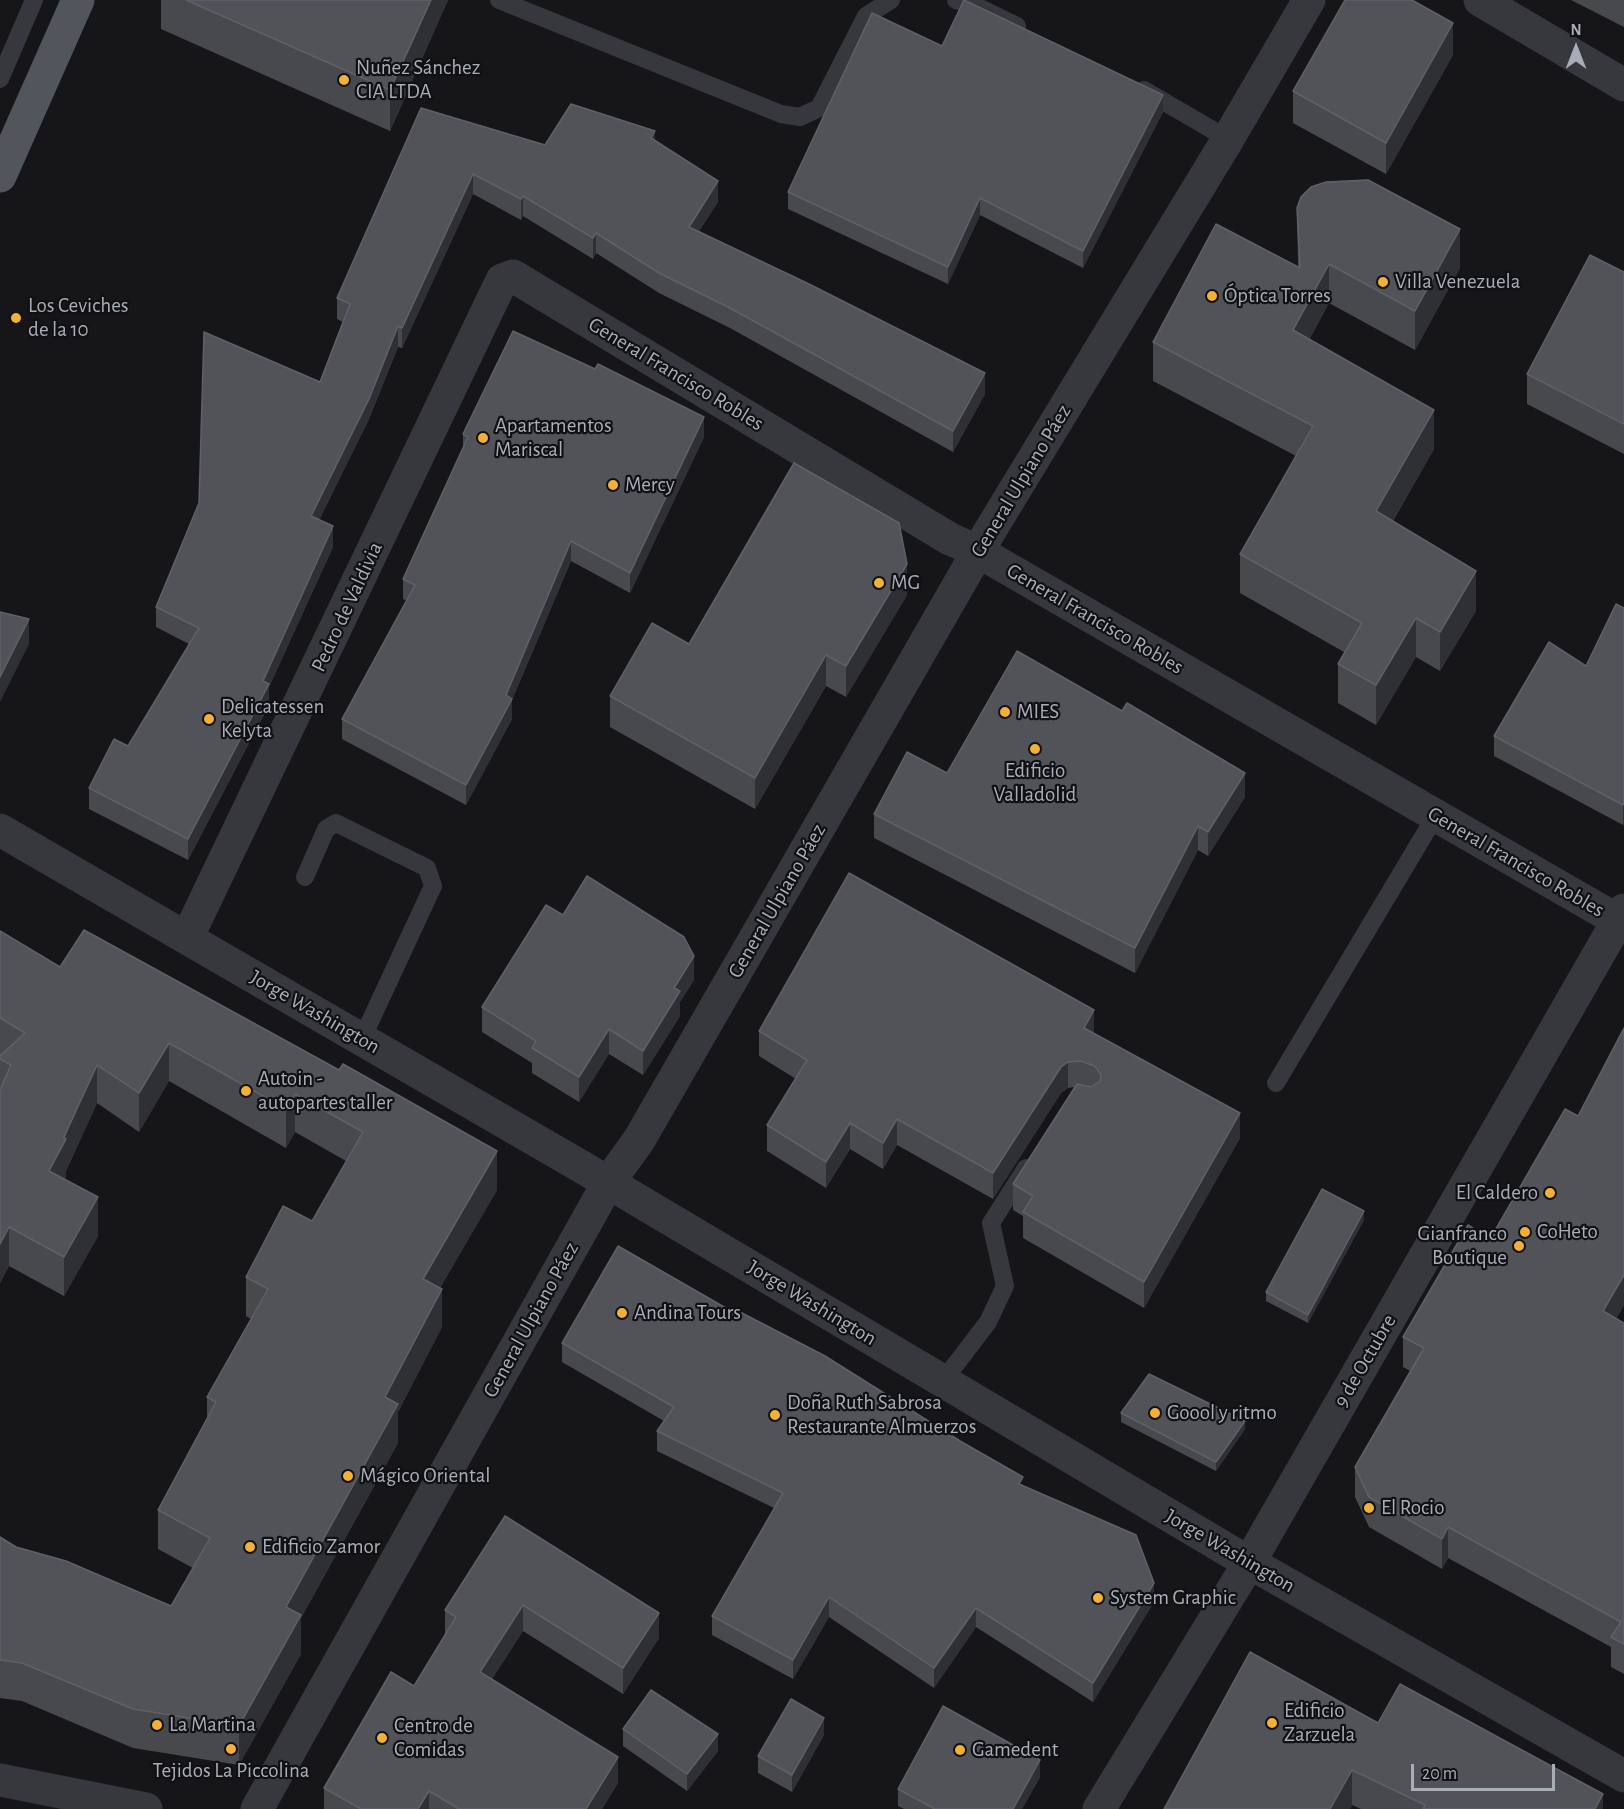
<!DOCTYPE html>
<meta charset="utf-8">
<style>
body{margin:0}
#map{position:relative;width:1624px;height:1809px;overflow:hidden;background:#161618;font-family:"Alegreya Sans",sans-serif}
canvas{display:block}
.north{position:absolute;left:1546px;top:18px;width:60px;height:60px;-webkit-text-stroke:4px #111113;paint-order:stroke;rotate:0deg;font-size:16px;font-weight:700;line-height:24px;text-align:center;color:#a8adb8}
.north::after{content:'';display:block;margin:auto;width:21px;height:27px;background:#a8adb8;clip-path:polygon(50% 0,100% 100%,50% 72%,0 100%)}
.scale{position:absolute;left:1411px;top:1764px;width:144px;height:27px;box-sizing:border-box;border:3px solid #a8adb8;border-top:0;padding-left:8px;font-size:18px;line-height:21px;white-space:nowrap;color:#a8adb8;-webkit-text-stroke:4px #111113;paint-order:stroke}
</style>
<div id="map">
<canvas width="1624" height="1809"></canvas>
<div class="north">N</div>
<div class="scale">20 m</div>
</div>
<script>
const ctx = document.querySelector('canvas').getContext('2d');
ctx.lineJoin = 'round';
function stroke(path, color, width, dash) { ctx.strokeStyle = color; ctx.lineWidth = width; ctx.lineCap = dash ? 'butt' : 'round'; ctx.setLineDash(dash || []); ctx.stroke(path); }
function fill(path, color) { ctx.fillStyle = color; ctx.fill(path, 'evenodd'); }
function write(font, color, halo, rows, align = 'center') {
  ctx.font = font + ' "Alegreya Sans",sans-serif'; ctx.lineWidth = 4.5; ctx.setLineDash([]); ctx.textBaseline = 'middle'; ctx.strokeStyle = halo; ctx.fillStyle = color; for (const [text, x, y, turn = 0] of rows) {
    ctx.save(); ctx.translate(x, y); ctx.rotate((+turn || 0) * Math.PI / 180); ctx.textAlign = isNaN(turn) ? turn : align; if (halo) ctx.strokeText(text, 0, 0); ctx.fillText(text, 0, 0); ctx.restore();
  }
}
const service = new Path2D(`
 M499,0L781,114L800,117L819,108L866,16L891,0
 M956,0L974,5L1017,26
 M0,79L34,0
 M1144,90L1228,139
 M305,877L326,829L336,823L427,868L433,886L362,1039
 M1276,1083L1436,815
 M943,1381L988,1322L1005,1286L991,1223L1026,1168`);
const minor = new Path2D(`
 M1480,0L1624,85
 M0,830L582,1167L1231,1552L1624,1776
 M187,938L502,280L513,276L950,539L979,552L1624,924
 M0,1780L146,1809
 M257,1809L608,1183L639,1140L988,534L1228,139L1309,0
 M1099,1809L1249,1563L1624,910`);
const primary = new Path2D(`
 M0,176L78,0`);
const wall = new Path2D(`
 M161,0H448L390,131L161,29Z
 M1571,0H1624V27Z
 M942,46L1163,112L1083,268L980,215L948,284L788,209V192Z
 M1453,55L1386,174L1293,123V91Z
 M421,108L545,145L655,141L718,202L699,231L985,394L953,452L730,328L659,293L596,253L593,259L523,216L521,220L473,194L402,348L398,347L369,419L319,520L333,547L269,687V705L188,860L89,809V788L128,746L189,644L156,627V607L320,382L343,322L337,319V298Z
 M1297,208L1460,268L1415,350L1329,303L1309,340L1434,449L1393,521L1476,611L1440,671L1416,657L1376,725L1338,703V664L1344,652L1240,593V554L1296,456L1153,381V342L1298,267Z
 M1624,272V454L1527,404V374Z
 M463,434L704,437L630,593L571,561L512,700V719L466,805L342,739V719L407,601L403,599V579L463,447Z
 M907,595L846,697L826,686L755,809L610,727V696L689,644Z
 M1624,608V823L1623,825L1494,756V736L1586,666Z
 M947,773L1245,797L1208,856L1198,850L1135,973L874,838V814Z
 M563,915L694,980L680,1002V1016L643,1075L609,1054L579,1102L532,1073V1063L482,1032V1007Z
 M0,931L60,967L497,1190L440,1288L442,1327L398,1412V1443L301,1618V1654L239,1765L133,1748L22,1701L0,1698V1537L16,1547L171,1606L193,1568L158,1549V1510L207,1418V1397L251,1319L246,1316V1277L312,1221L346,1161L295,1132L286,1148L169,1081L139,1132L97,1103L66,1171V1177L65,1180L98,1236L64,1296L9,1266L0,1283Z
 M1624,1028V1305L1616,1319L1624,1323V1674L1611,1667V1647L1448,1558L1442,1569L1369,1527L1355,1497V1467L1410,1371L1403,1367V1337L1490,1239L1578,1116Z
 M759,1031L1094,1033L1240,1138L1144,1308L1023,1238V1216L1013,1210V1184L1074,1087L1068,1088L1061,1093L993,1199L897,1145L883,1169L850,1149L826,1188L767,1151V1125L796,1079L759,1056Z
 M1364,1220L1308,1323L1266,1301V1292Z
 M562,1343L1023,1485L1154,1602L1093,1702L976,1627L934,1688L829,1617L793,1679L712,1635V1616L774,1508L657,1451V1431L664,1421L562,1362Z
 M1121,1413L1245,1429L1216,1471L1121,1422Z
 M505,1516L659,1638L623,1694L523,1631L492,1679L618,1783L602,1809H324V1788L414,1686L445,1635V1610Z
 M1378,1723L1603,1809H1361L1352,1805L1350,1809H1164Z
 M623,1729L718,1751L687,1791L623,1746Z
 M824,1735L792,1792L758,1773V1756Z
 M1040,1777L1022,1809H904L898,1806V1789Z`);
const shadedWall = new Path2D(`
 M431,0H448L390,131V90Z
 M1453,23V55L1386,174V143Z
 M1163,95V112L1083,268V251Z
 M655,131V151L651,138Z
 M473,174V194L402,348V328Z
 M718,181V202L689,247V227Z
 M523,196V216L521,220V199Z
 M980,198V215L948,284V267Z
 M1460,229V268L1415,350V311Z
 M596,233V253L593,259V238Z
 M1329,264V303L1293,370V330Z
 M398,326V347L369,419L311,537V516Z
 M985,373V394L953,452V431Z
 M1434,410V449L1376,550V511Z
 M704,417V437L630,593V573Z
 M333,526V547L269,687V705L188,860V839L263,681Z
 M571,541V561L512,700V719L466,805V785L506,695Z
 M907,564V595L846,697V666Z
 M1476,571V611L1440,671V632Z
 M1416,618V657L1376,725V685Z
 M29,619V644L0,702V677Z
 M826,655V686L755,809V778Z
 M1245,773V797L1208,856V832Z
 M1624,803V823L1623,825V805Z
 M1198,826V850L1135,973V948Z
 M694,956V980L680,1002V1016L643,1075V1051L674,988Z
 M1094,1010V1036L1084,1028Z
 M609,1029V1054L579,1102V1077Z
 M169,1043V1081L139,1132V1093Z
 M1068,1062V1088L1061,1093L993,1199V1173L1061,1067Z
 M97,1065V1103L66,1171V1177L49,1210V1171Z
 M295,1094V1132L286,1148V1109Z
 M1240,1113V1138L1144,1308V1282Z
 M897,1119V1145L883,1169V1143Z
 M850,1123V1149L826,1188V1162Z
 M497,1151V1190L423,1317V1279Z
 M98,1197V1236L64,1296V1257Z
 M1364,1211V1220L1308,1323V1315Z
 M9,1227V1266L0,1283V1244Z
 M1624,1275V1305L1603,1342V1311Z
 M442,1289V1327L398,1412V1443L301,1618V1654L239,1765V1726L286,1607L385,1397Z
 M1245,1421V1429L1216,1471V1462Z
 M1448,1527V1558L1442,1569V1539Z
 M1154,1583V1602L1093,1702V1683Z
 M829,1597V1617L793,1679V1660Z
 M523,1605V1631L480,1698V1672Z
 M976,1608V1627L934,1688V1668Z
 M659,1613V1638L623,1694V1668Z
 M824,1718V1735L792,1792V1775Z
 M718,1734V1751L687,1791V1774Z
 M618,1757V1783L602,1809H586Z
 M1040,1760V1777L1022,1809H1013Z
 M1352,1770V1805L1350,1809H1330Z
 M429,1791V1809H418Z
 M1603,1794V1809H1595Z`);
const building = new Path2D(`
 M186,0H431L390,90Z
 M964,0L1163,95L1083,251L980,198L948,267L788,192L872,13L942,46Z
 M1345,0H1412L1453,23L1386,143L1293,91Z
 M571,104L655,131L651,138L718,181L689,227L809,284L985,373L953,431L730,308L659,273L596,233L593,238L523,196L521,199L473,174L402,328L398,326L369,399L311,516L333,526L263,681L269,684L188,839L89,788L114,739L128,746L199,628L156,607L199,503L204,332L320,382L350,304L337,298L421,108L545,145Z
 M1368,180L1460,229L1415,311L1329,264L1293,330L1434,410L1376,511L1476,571L1440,632L1416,618L1376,685L1338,664L1362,623L1240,554L1313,426L1153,342L1216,224L1300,268L1297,208L1301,197L1311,187L1326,182Z
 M1590,255L1624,272V424L1527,374Z
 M513,331L595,369L598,364L704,417L630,573L571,541L506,695L512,699L466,785L342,719L415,585L403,579L468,437L463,434Z
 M794,463L899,523L907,564L846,666L826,655L755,778L610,696L652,623L689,644Z
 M1616,604L1624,608V803L1623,805L1494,736L1549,642L1586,666Z
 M0,612L29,619L0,677Z
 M1017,651L1122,711L1127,703L1245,773L1208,832L1198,826L1135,948L874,814L907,752L947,773Z
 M849,873L1094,1010L1084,1028L1240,1113L1144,1282L1023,1212L1033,1196L1013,1184L1077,1084L1091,1087L1100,1081L1101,1075L1095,1066L1080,1061L1068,1062L1061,1067L993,1173L897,1119L883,1143L850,1123L826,1162L767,1125L807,1060L759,1031Z
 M587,876L684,937L694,956L674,988L680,991L643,1051L609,1029L579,1077L532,1048L536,1041L482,1007L546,905L563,915Z
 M84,930L339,1070L343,1064L497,1151L423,1279L442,1289L385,1397L398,1404L286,1607L301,1615L239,1726L133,1709L22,1663L0,1660V1537L16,1547L66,1561L171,1606L210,1538L158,1510L216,1402L207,1397L268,1289L246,1277L283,1206L312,1221L363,1132L295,1094L286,1109L169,1043L139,1093L97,1065L64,1137L66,1139L49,1171L98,1197L64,1257L9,1227L0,1244V1090L11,1065L0,1059V1056L25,1033L0,1018V931L60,967Z
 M1624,1028V1275L1603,1311L1624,1323V1644L1611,1637L1621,1622L1448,1527L1442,1539L1369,1497L1355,1467L1424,1348L1403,1337L1468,1225L1490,1239L1565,1109L1578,1116Z
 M1322,1189L1364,1211L1308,1315L1266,1292Z
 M618,1246L738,1315L740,1312L825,1356L960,1441L1023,1477L1019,1484L1136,1535L1154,1583L1093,1683L976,1608L934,1668L829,1597L793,1660L712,1616L783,1493L657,1431L674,1407L562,1343Z
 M1149,1374L1245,1421L1216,1462L1121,1413Z
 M505,1516L659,1613L623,1668L523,1605L480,1672L618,1757L586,1809H459L429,1791L418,1809H361L324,1788L391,1672L414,1686L456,1617L445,1610Z
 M1250,1652L1378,1723L1400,1684L1603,1794L1595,1809H1423L1425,1805L1352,1770L1330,1809H1164Z
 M651,1690L718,1734L687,1774L623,1729Z
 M791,1699L824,1718L792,1775L758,1756Z
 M943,1706L1040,1760L1013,1809H935L898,1789Z`);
const markers = [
 [344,80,6,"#f2b134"],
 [1383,282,6,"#f2b134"],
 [1212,296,6,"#f2b134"],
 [16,318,6,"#f2b134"],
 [483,438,6,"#f2b134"],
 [613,485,6,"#f2b134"],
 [879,583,6,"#f2b134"],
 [1005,712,6,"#f2b134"],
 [209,719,6,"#f2b134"],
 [1035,749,6,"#f2b134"],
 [246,1091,6,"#f2b134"],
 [1550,1193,6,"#f2b134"],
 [1525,1232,6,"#f2b134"],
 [1519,1246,6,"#f2b134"],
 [622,1313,6,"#f2b134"],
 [1155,1413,6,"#f2b134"],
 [775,1415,6,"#f2b134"],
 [348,1476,6,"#f2b134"],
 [1369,1508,6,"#f2b134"],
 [250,1547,6,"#f2b134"],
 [1098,1598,6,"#f2b134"],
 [1272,1723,6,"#f2b134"],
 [157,1725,6,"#f2b134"],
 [382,1738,6,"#f2b134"],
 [231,1749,6,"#f2b134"],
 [960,1750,6,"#f2b134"]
];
const poiNames = [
 ["Nuñez Sánchez",356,68],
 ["CIA LTDA",356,92],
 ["Villa Venezuela",1395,282],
 ["Óptica Torres",1224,296],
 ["Los Ceviches",28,306],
 ["de la 10",28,330],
 ["Apartamentos",495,426],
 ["Mariscal",495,450],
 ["Mercy",625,485],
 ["MG",891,583],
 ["Delicatessen",221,707],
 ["Kelyta",221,731],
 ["MIES",1017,712],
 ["Edificio",1035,771,"center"],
 ["Valladolid",1035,795,"center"],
 ["Autoin -",258,1079],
 ["autopartes taller",258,1103],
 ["El Caldero",1538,1193,"right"],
 ["CoHeto",1537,1232],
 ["Gianfranco",1507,1234,"right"],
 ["Boutique",1507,1258,"right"],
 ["Andina Tours",634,1313],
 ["Doña Ruth Sabrosa",787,1403],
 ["Restaurante Almuerzos",787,1427],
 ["Goool y ritmo",1167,1413],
 ["Mágico Oriental",360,1476],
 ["El Rocio",1381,1508],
 ["Edificio Zamor",262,1547],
 ["System Graphic",1110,1598],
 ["Edificio",1284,1711],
 ["Zarzuela",1284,1735],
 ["La Martina",169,1725],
 ["Centro de",394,1726],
 ["Comidas",394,1750],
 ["Gamedent",972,1750],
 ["Tejidos La Piccolina",231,1771,"center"]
];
const streetNames = [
 ["General Francisco Robles",676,374,31],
 ["General Ulpiano Páez",1021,481,-59],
 ["Pedro de Valdivia",347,607,-65],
 ["General Francisco Robles",1095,619,30],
 ["General Francisco Robles",1516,862,30],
 ["General Ulpiano Páez",777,901,-60],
 ["Jorge Washington",315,1012,30],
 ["Jorge Washington",812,1303,31],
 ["General Ulpiano Páez",531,1320,-61],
 ["9 de Octubre",1365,1361,-60],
 ["Jorge Washington",1230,1551,30]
];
stroke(service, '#37383d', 18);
stroke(minor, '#37383d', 33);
stroke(primary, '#53555c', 33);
fill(wall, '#47494d');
fill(shadedWall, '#2f3033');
fill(building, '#525359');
stroke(building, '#5f6168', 1.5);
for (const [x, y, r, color] of markers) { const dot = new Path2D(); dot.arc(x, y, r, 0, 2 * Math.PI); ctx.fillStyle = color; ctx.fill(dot); stroke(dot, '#111113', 2); }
write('21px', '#a8adb8', '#111113', poiNames, 'left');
write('21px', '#a8adb8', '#111113', streetNames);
</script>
